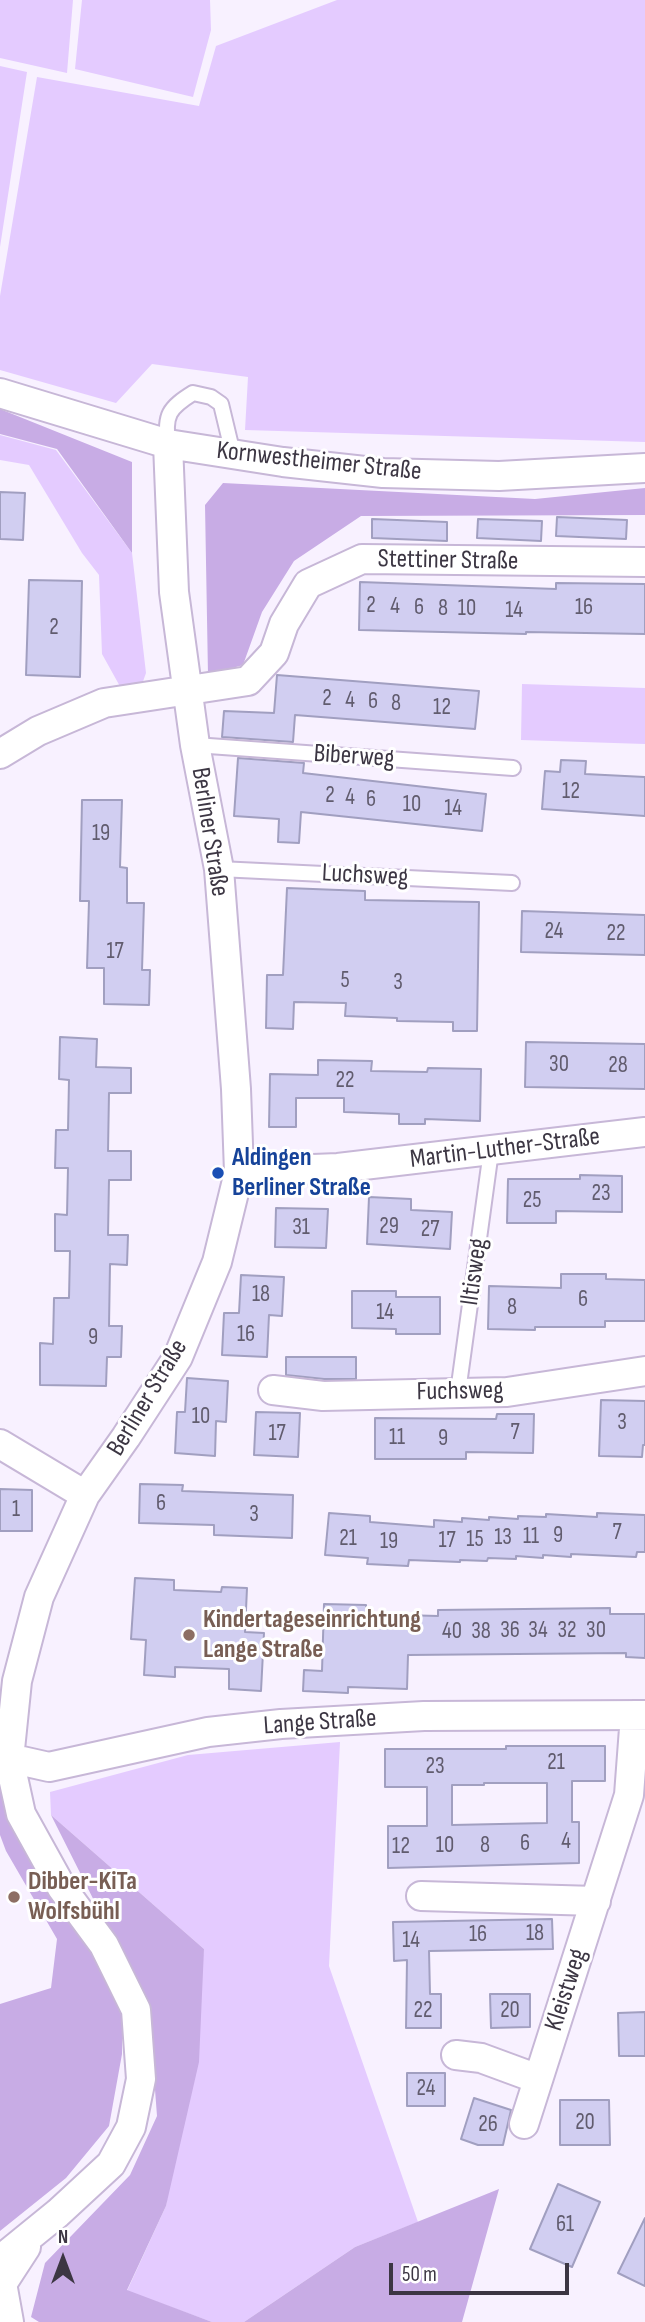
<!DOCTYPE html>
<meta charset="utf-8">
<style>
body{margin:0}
#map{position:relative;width:645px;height:2322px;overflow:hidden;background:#f8f1ff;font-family:"Sofia Sans Condensed",sans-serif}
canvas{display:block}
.north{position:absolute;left:28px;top:2224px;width:70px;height:70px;-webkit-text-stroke:5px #fff;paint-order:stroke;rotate:0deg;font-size:19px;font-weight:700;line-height:28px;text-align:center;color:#3c3643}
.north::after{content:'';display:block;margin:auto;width:24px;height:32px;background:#3c3643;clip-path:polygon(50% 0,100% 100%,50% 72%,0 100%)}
.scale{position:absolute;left:389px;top:2263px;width:180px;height:32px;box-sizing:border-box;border:4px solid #3c3643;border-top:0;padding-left:9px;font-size:21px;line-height:24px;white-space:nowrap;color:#3c3643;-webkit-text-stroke:5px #fff;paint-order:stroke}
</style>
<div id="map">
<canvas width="645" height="2322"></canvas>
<div class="north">N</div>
<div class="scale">50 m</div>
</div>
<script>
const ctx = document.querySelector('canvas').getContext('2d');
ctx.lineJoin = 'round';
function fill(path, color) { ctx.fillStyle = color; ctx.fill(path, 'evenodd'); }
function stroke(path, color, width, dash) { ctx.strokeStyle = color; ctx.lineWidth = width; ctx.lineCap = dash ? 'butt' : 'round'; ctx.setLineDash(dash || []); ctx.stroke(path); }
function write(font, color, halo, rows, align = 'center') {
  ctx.font = font + ' "Sofia Sans Condensed",sans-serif'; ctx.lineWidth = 6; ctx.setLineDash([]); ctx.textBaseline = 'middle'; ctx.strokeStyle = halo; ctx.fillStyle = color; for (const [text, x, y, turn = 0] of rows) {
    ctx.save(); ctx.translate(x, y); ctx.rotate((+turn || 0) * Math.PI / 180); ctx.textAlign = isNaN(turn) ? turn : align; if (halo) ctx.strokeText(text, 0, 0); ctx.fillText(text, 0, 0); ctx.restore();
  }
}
const green = new Path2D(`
 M0,0H73L67,73L0,58Z
 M82,0H210L211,30L193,97L75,69Z
 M337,0H645V442L245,430L248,377L152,364L116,403L0,370V296L37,77L199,106L216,46Z
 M0,66L27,72L0,247Z
 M0,435L56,450L132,553L146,673L141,687L122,690L102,654L99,575L82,553L29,465L0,460Z
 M522,684L645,688V744L521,740Z
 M340,1742L329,1966L418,2222L355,2247L244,2322H212L127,2291L166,2206L204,1949L51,1815L50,1792L188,1755Z`);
const forest = new Path2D(`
 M0,409L132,462V553L57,449L0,434Z
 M223,483L535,499L645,488V515L361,516L294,561L262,612L243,665L208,675L205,505Z
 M0,1786L36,1874L95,1954L122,2017V2054L109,2126L66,2178L0,2231V2004L51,1988L57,1939L6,1851L0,1835Z
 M51,1815L204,1949L199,2062L166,2206L127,2290L212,2322H39L31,2317L45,2263L130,2175L157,2116L149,2010Z
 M499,2189L462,2322H244L355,2247Z`);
const building = new Path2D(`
 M0,492L25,493L23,540L0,539Z
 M557,517L627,520L626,539L556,536Z
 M372,519L447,522V541L372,538Z
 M478,519L542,521L541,541L477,538Z
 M29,580L82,581L80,677L26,675Z
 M360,582L556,589V583L645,584V634L526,632V634L359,630Z
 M277,675L479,691L475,729L295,715L293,742L222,737L224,711L274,713Z
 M238,758L304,763L303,773L486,794L482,831L301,812L299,843L278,842L279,819L234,816Z
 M561,760L586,761L585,774L645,777V816L542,809L545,771L560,772Z
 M82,800H122L120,867L127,868V903H144L142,970H150L149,1005L104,1004V968H87L89,901H80Z
 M287,888L365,891V900L479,902L477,1031H453V1022L397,1021V1018L345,1016L346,1003L294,1002L293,1029L266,1028L267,975H283Z
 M522,911L645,915V955L521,952Z
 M60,1037L97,1039L96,1067L131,1068V1093H109L108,1151H131V1180H109L108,1235H128L127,1265L110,1264L109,1326H122L121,1357H107L106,1386L40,1385V1343L53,1344L54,1298H69L70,1251H55V1214L67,1215L68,1168H55L56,1130H68L69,1080L59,1079Z
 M526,1042L645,1044V1089L525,1087Z
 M318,1060L372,1061L371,1071L427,1072L428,1068L481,1069L480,1121L425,1119V1124H399V1114L344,1112V1098H296V1127H269L270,1074L318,1075Z
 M580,1175L622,1176V1212L556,1211V1223H507L508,1179H580Z
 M369,1197L411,1199V1210L452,1212L450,1249L367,1244Z
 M276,1208L328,1209L326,1248L275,1247Z
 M561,1274H606V1279L645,1280V1321H605V1327H535V1330L488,1329L489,1286L561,1288Z
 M241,1275L284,1277L282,1316L269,1315L267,1357L222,1355L224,1313H239Z
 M352,1291H396V1297H440V1334H396V1329L352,1328Z
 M286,1357H356V1379H324L286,1375Z
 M187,1378L228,1381L226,1422L216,1421L215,1456L175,1453L177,1412H185Z
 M601,1400L645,1401V1445H643L642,1457L599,1456Z
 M256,1412L300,1413L298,1457L254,1455Z
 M497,1414H534L533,1453L466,1452V1459H375V1418L496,1419Z
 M140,1484L183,1485L182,1491L293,1495L292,1538L214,1535V1525L139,1523Z
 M0,1489L32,1490V1531H0Z
 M329,1513L370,1516V1522L434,1527V1520L462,1522V1518L489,1520V1517L518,1519V1516L546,1517V1514L597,1517V1513L645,1515V1552H637L636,1557L571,1554V1557L543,1555V1558L516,1556V1559L488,1558L487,1561L460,1560V1562L409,1560L408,1566L367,1564L368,1558L325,1555Z
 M135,1578L174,1580V1590L221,1592L222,1587L247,1588L245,1632L264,1633L261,1691L229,1689V1669L175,1667V1677L144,1675L146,1640L131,1639Z
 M324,1604L366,1605V1614L438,1616V1610L610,1608V1614H645V1658L626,1657V1653L408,1655L407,1689L348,1687V1693L303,1691L304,1670L322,1671Z
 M506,1746H605V1781H572V1822H579V1863L388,1868V1826H427V1787H385V1749H506ZM484,1783H547V1823L452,1825V1785H484Z
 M552,1919L553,1949L429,1951L430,1994H441V2028H406L407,1960L394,1961L393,1922Z
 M490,1994H530V2027L491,2028Z
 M645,2012V2056H619L618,2013Z
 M407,2073H445V2106H407Z
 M474,2098L511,2110L503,2145H478L461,2139Z
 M560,2100H609L610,2145H560Z
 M558,2184L600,2202L572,2267L530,2249Z
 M645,2218V2286L618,2273Z`);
const lane = new Path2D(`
 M168,444C164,415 169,408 193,393L211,397L221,404L233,454
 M195,745L513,768
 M219,869L512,883
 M458,1392L491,1151`);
const street = new Path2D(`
 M0,393L168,444L283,462L383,473L499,476L645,468
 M0,754L38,731L104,703L248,681L274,653L284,624L308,584L362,559L645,562
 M239,1172L338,1168L645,1132
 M273,1390L323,1396L507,1392L645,1371
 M0,1444L85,1495
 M0,1756L49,1767L208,1732L281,1724L424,1716L645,1715
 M421,1896L596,1901
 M456,2055L481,2058L538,2079
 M524,2124L629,1795L635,1715
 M0,2260L58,2213L111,2164L131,2127L141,2079L136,2010L104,1945L62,1888L21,1814L9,1759L17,1681L39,1597L85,1495L126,1437L178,1357L217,1262L239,1172L236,1089L219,869L195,745L174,592L168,444
 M2,2283L9,2322
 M0,2287L26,2247`);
const markers = [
 [218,1173,7,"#1a4fb4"],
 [189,1635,7,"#8d6e63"],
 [14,1897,7,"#8d6e63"]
];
const numberNames = [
 ["2",371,606],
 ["4",395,607],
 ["6",419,608],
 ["16",584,608],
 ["8",443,609],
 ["10",467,609],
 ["14",514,611],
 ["2",54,628],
 ["2",327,699],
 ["4",350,701],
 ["6",373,702],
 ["8",396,704],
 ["12",442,708],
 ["12",571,792],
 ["2",330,796],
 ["4",350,798],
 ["6",371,800],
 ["10",412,805],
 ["14",453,809],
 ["19",101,834],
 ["24",554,932],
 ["22",616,934],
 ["17",115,952],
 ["5",345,981],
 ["3",398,983],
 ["30",559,1065],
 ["28",618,1066],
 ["22",345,1081],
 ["23",601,1194],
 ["25",532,1201],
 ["29",389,1227],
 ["31",301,1228],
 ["27",430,1230],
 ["18",261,1295],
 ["6",583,1300],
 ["8",512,1308],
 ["14",385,1313],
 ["16",246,1335],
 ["9",93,1338],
 ["10",201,1417],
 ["3",622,1423],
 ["7",515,1433],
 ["17",277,1434],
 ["11",397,1438],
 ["9",443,1439],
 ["6",161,1504],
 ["1",16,1510],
 ["3",254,1515],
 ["7",617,1533],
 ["9",558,1536],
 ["11",531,1537],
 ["13",503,1538],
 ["21",348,1539],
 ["15",475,1540],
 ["17",447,1541],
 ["19",389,1542],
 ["36",510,1631],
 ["34",538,1631],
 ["32",567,1631],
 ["30",596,1631],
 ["40",452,1632],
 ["38",481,1632],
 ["21",556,1763],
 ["23",435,1767],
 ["4",566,1842],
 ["6",525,1844],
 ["10",445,1846],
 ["8",485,1846],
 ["12",401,1847],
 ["18",535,1934],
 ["16",478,1935],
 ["14",411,1941],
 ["22",423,2011],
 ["20",510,2011],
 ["24",426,2089],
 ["20",585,2123],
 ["26",488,2125],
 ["61",565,2225]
];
const streetNames = [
 ["Kornwestheimer Straße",319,462,6],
 ["Stettiner Straße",448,561,1],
 ["Biberweg",354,757,4],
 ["Berliner Straße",209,832,81],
 ["Luchsweg",365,876,3],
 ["Martin-Luther-Straße",505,1149,-7],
 ["Iltisweg",475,1272,-82],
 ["Fuchsweg",460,1392,-1],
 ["Berliner Straße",148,1398,-59],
 ["Lange Straße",320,1723,-4],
 ["Kleistweg",567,1990,-72]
];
const transitNames = [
 ["Aldingen",232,1158],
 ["Berliner Straße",232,1188]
];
const educationNames = [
 ["Kindertageseinrichtung",203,1620],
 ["Lange Straße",203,1650],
 ["Dibber-KiTa",28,1882],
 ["Wolfsbühl",28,1912]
];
fill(green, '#e4cbff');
fill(forest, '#c8ace5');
fill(building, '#d1cef1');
stroke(building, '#a19fc0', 2);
stroke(lane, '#c7b7d7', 18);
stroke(street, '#c7b7d7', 32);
stroke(lane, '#fff', 14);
stroke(street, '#fff', 28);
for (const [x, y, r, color] of markers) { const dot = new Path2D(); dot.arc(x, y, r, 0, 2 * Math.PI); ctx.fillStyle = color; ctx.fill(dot); stroke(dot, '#fff', 2.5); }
write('23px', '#615c6e', null, numberNames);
write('26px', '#3c3643', '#fff', streetNames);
write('bold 26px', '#164399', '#fff', transitNames, 'left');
write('bold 26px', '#785e54', '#fff', educationNames, 'left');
</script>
